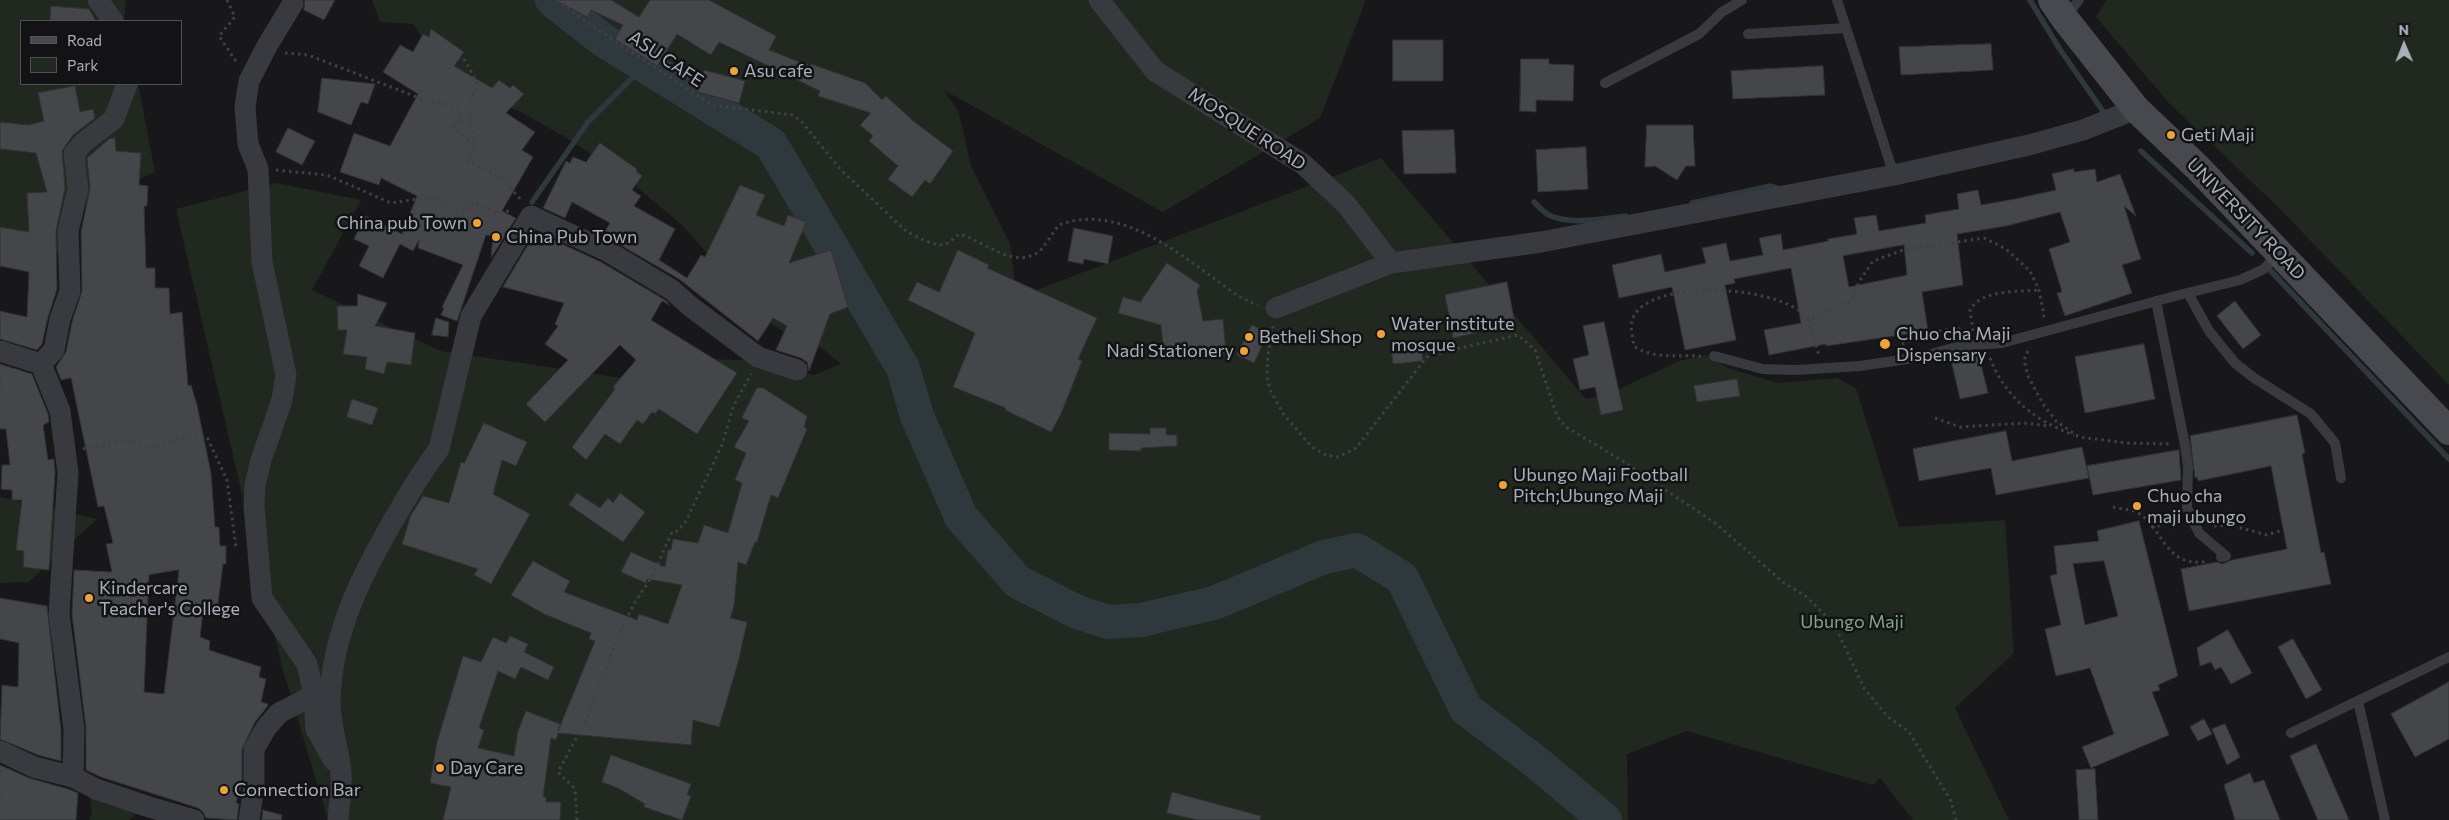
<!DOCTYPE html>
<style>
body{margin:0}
#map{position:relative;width:2449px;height:820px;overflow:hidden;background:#18181a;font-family:Commissioner,sans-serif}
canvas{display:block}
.legend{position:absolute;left:20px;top:20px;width:162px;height:65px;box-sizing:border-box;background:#131315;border:1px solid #4f5257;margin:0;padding:6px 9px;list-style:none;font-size:15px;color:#aab0b9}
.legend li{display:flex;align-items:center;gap:10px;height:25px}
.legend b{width:25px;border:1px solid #4f5257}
.north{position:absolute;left:2379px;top:20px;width:50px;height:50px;-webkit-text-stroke:4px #131315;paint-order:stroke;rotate:359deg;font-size:14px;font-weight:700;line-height:20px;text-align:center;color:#aab0b9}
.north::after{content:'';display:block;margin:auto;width:18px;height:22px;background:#aab0b9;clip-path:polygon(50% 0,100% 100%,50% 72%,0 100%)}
</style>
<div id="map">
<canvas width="2449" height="820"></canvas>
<ul class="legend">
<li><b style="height:6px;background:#47494f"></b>Road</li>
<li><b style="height:14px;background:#202820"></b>Park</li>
</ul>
<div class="north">N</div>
</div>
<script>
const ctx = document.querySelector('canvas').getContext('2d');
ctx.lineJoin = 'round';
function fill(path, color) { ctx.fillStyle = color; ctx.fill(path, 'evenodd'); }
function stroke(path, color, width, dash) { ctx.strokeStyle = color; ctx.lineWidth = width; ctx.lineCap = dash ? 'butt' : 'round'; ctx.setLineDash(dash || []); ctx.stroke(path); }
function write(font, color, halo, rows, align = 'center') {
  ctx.font = font + ' Commissioner,sans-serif'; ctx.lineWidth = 5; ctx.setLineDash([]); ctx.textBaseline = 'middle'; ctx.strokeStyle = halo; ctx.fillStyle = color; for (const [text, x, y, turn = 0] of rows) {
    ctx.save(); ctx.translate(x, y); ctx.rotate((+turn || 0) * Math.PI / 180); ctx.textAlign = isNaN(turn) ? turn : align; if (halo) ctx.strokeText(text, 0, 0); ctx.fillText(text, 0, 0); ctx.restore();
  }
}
const green = new Path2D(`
 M0,0H126L124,21H21V84H138L155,172L74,207L60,253L0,247Z
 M372,0H1366L1320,118L1163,212L944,90L959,113L971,166L1010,244L1016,291L1011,300L1381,158L1586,399L1615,391L1679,361L1706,355L1730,369L1779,383L1837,378L1856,388L1899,527L2005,520L2014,653L1955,708L2009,820H1913L1880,778L1873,785L1687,731L1627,754L1628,820H328L282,667L176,209L276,183L361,200L312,290L441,351L649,382L713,359L756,361L814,375L841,364L822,348L790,336L766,320L681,224L626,178L567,138L519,111L474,94L433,54L413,24L380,22Z
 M2107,0H2449V385L2281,210L2169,103L2096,17Z
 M0,497L97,519L29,582L0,583Z
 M88,784L140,810L129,820H89L92,813Z`);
const stream = new Path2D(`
 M2030,0L2059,48L2107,117
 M2141,151L2252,253
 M532,202L588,122L644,66
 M1534,202C1538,206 1543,212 1549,215C1571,226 1603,218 1626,216
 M1692,203L1771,186L1780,189
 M2268,268L2449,459`);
const river = new Path2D(`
 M552,0L603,40L771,144L903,368L917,416L961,517L1018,582L1077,612L1108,622L1141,620L1214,603L1324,557L1357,550L1402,578L1466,709L1536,762L1605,820`);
const building = new Path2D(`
 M305,0H335L324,20L304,10Z
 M555,0H611L639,17L650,0H709L776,36L769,50L810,66L811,64L865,83L882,100L886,96L912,120L953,151L930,184L925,180L912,197L888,179L898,166L869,141L873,136L860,125L871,113L818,96L820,91L719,42L711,55L677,34L657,66L615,39L623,25L591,10L588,17Z
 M51,6L89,9L96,21H50Z
 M431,29L464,52L454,66L492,88L499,80L510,88L513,85L524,94L506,113L535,132L522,150L533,157L502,211L516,218L491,258L493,236L486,235L457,321L441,315L444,308L442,307L463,265L418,248L419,240L413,251L400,244L383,278L359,266L369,246L354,239L365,216L402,234L417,196L381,178L379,185L340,172L354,133L390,146L418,94L383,72L400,45L413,52L423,34L429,37Z
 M1393,40H1443V81H1393Z
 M1991,44L1993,70L1901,75L1899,47Z
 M1521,59H1549V64L1574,65L1573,101L1536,100V112L1520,111Z
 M1823,66L1825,95L1733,99L1731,71Z
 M704,70L745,81L739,103L698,92Z
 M322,78L375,84L368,104L361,102L351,125L318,112Z
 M75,86L80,112L93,109L95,118L73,135L62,151L65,188L56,231L57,289L48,317L42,344L37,350L0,339V311L27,317L29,272L0,266V227L29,232L27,193L47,192L36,153L0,149V122L28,125L44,121L38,93Z
 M1647,125H1693L1695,166H1686L1677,180L1655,166L1645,167Z
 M288,128L315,141L302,165L276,152Z
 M1454,130L1456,173L1404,174L1402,131Z
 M115,138L116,151L141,153L139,185L148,186L147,206H144L146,268H155V288H169L170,314L182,312L188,386L191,385L197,405L211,473L215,527H219L220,546H226V564H223L217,612L203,611L200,637L210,641L209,650L261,667L259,677L266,679L261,702L268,704L267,707L255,722L242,749V783L236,803L239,804L237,820L206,818L203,812L198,808L101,777L86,770V728L72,614L74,570L112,572L106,544L113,543L104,506L98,507L71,378L61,380L56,367L66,352L72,322L82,291L81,232L90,188L87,158L109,139ZM179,570L164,694L144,692L149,575Z
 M600,143L637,169L636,171L642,176L632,190L641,196L634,206L675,229L659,260L687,278L701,255L705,257L740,185L765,195L756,215L784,226L788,215L806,222L789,263L831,250L848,307L830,314L809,371L807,362L801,358L776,350L787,326L773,318L758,341L679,279L603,235L610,223L572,202L565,218L543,208L566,161L570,163L573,157L586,162Z
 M1586,147L1588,189L1538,192L1536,150Z
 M2074,169V172L2095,169L2097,182L2120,174L2136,216L2124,206L2141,259L2122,265L2132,293L2065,316L2057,293L2062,292L2049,249L2070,242L2060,212L2006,226L1957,234L1963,285L1922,292L1928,331L1826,346V344L1769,355L1764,330L1801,323L1791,268L1734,279L1735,283L1725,285L1736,340L1685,350L1672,287L1619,298L1612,265L1661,254L1665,272L1706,263L1702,248L1726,243L1730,261L1763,255L1759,238L1781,234L1783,250L1828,241V239L1857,234L1854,218L1876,215L1879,231L1926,223L1925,215L1959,209L1957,194L1978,190L1981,205L2015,199L2056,190L2052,174ZM1904,245L1907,275L1849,287L1843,256Z
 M1074,228L1113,236L1108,264L1084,259L1083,264L1068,261Z
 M536,232L601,262L665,300L670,305L662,301L651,320L737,373L697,434L659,409L655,414L652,412L643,424L637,420L620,444L605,434L586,460L572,447L615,389L613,387L636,360L620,345L545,422L526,404L568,360L545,344L558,326L555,324L564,303L503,287Z
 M958,250L989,265L987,268L1097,318L1078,359L1082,361L1061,414L1051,432L1005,410L1006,408L953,387L975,333L908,300L917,282L939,292Z
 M1167,263L1200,285L1197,291L1203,321L1223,319L1226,353L1164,357L1161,325L1118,313L1123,297L1140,302Z
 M1507,282L1515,324L1453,338L1445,295Z
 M358,294L387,303L375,326L415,333L411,365L387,362L384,374L365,369L367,357L343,354L347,330H338L337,306H357Z
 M2235,301L2261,335L2243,349L2217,316Z
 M436,318L449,322L448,337L432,335Z
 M1604,322L1623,410L1601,415L1595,387L1580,390L1573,359L1589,355L1583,326Z
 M1252,325L1268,333L1254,363L1237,355Z
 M1421,344L1423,361L1393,364L1391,348Z
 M2144,344L2155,399L2085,413L2075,357Z
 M1978,352L1988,393L1960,399L1950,356Z
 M0,364L32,374L48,414L49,422L43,425L48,460L54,459L55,473L49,570L23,567L24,551L16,550L22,500H12V490L1,489L2,465H10L6,429H0Z
 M1737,379L1740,396L1697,402L1694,386Z
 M757,388H763L807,416L804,427L807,429L778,498L771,495L757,542H755L746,565L738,562L734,606L730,618L747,622L739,659L719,727L693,720L691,745L558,733L556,740L551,738L543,797H546V802H561L560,820H443L451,787L430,783L437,742L463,656L481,662L493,637L506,643L510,636L528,644L524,652L554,667L548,680L521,667L515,679L498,671L479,728L484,730L478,748L514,756L518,731L526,711L560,724L558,731L595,641L589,639L591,633L544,614L511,595L533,561L570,581L564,592L637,620L639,614L668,624L682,585L647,579L646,583L621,572L631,552L665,567L668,550H671L673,539L698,543L704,525L728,533L742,483L735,480L746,453L734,447L749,421L742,418Z
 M352,399L378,408L372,425L347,417Z
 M2297,415L2305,453L2302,454L2321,553L2324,552L2331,584L2189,611L2181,569L2217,562L2222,564L2232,560L2287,549L2271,466L2198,481L2197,477L2195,478L2190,436Z
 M484,423L527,442L516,466L502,460L493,494L530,514L491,584L474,575L478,569L402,544L411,515L423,496L449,503L461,462L464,463Z
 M1150,428H1166V435H1177V446L1141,448V451L1109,450V433L1150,434Z
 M2006,431L2012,461L2082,447L2089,478L1996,495L1991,468L1919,481L1913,449Z
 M2179,450L2181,480L2093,495L2087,466Z
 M577,493L600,508L608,498L613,503L620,493L645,512L623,542L569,505Z
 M2139,521L2178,676L2158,685L2160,690L2152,692L2169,735L2091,768L2082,747L2114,734L2090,668L2056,676L2045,629L2061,625L2050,576L2057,574L2054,546L2099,541L2097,531ZM2104,561L2118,616L2085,625L2073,564Z
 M0,598L47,606L61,730V761L38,755L0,739L2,685L18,687L19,643L0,639Z
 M2228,630L2252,673L2231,684L2221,667L2215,670L2211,662L2200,666L2197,648Z
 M2293,639L2322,690L2306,699L2278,647Z
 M2449,682V739L2415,757L2391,714Z
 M2204,719L2212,734L2198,741L2190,727Z
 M2225,724L2240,757L2227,765L2212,729Z
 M2316,744L2349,820H2318L2290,756Z
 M611,755L691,784L687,795L691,796L682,820L644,807L645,804L618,788L602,782Z
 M0,765L29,778L68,789L78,793L76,820H0Z
 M2095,769L2098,820H2079L2076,770Z
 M2250,773L2254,783L2264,780L2280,820H2235L2224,785Z
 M1172,792L1261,816L1260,820H1198L1167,813Z
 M263,810L282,815L281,820H262Z`);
const path = new Path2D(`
 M227,0L235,17L219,36L237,63
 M557,0L592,26L712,105L793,115L801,121L841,170L907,232C917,236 935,248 946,244C951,242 955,236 960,234C984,241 1011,268 1037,253C1043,250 1053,232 1059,225C1114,204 1170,246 1212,277C1226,287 1241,300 1258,305
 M285,53L308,55L427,101L443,103L458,109L461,116L454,128L475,145L468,161L502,178L521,200
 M464,59L478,84C465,109 469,117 475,144
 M276,170L327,175L391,203L430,197L466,211L473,202L498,214L512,210
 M1809,320L1819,356
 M1273,326L1268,354L1267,376L1270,390L1284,415L1312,447L1326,455L1338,457L1356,448L1427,357L1447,351L1518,335L1535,350L1557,416L1566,427L1621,460L1715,523L1784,583L1807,597L1834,624L1864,688L1887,716L1909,732L1951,801L1956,820
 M1973,331L1970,310C1981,289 2019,292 2039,290
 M1902,344C1919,338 1951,323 1968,331
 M2028,351L2024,360L2028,376L2043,404L2056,421L2079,437L2127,443L2172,444
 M1701,356C1680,355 1651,359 1634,346C1633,339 1630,327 1632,320C1646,277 1784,284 1809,320L1851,300L1859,282L1873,261L1903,250L1984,238L2006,249L2030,271L2039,290L2044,315L2043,318
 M1990,358C2005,397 2035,421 2074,435
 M1935,418L1960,427L2024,423L2049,426
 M83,449L130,439L145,448L187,437H207L227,480L236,547
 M2113,507C2120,509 2129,509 2136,512C2163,525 2164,570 2208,561
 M2214,526L2230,525L2267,535L2280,531
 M2151,527L2163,525L2177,515
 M577,820L575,789L558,772L587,718L618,637L635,602L652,577L672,532L678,531L686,521L722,445L733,407L751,374`);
const lane = new Path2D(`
 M1837,0L1894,175
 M2065,18L2079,0
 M1748,34L1846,28
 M1605,83L1699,34L1722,12L1742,0
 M2188,293L2209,331L2235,363L2254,378L2311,414L2335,443L2341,478
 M2156,301L2185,445L2188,467L2187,508L2199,533L2226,556L2221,557
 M1714,356L1763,369L1795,370L1860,366L1921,357L1960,346L2002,343L2179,295L2240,280L2264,269L2278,253
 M2358,701L2385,820
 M2291,733L2449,657`);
const street = new Path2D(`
 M98,0L113,21
 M1099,0L1155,71L1303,164L1346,204L1391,263
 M293,3L267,46L249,81L245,107L248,144L258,169L262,262L286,375L282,400L261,460L255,485L254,506L262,598L307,664L314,695L316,729L334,761
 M1276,308L1391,263L1541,242L1894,175L2029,145L2083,130L2136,109
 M0,351L41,364L60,411L68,473L59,614L74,729L73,777
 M41,364L54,350L60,319L70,291L68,231L78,189L74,154L83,143L114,119L127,84
 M0,751L34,767L73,777L96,789L146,806L194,820
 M249,820L254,786V749L266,728L279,713L314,695
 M338,820C339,805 342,789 341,775C340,750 329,724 330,700C332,630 365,568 400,509C412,489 424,468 439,449L471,316L531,216L607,251L672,290L691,307L758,357L797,370`);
const secondary = new Path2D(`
 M2052,0L2065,19L2136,109L2197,167L2449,431`);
const markers = [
 [734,71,5,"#eda23c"],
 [2171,135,5,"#eda23c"],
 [477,223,5,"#eda23c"],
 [496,237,5,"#eda23c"],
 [1381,334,5,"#eda23c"],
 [1249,337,5,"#eda23c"],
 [1885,344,6,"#eda23c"],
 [1244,351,5,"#eda23c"],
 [1503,485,5,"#eda23c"],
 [2137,506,5,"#eda23c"],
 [89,598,5,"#eda23c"],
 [440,768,5,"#eda23c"],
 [224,790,5,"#eda23c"]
];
const streetNames = [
 ["ASU CAFE",666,59,34],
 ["MOSQUE ROAD",1247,129,33],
 ["UNIVERSITY ROAD",2246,219,46]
];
const poiNames = [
 ["Asu cafe",744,71],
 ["Geti Maji",2181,135],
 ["China pub Town",467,223,"right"],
 ["China Pub Town",506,237],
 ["Water institute",1391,324],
 ["mosque",1391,345],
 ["Chuo cha Maji",1896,334],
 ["Dispensary",1896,355],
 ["Betheli Shop",1259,337],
 ["Nadi Stationery",1234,351,"right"],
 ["Ubungo Maji Football",1513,475],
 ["Pitch;Ubungo Maji",1513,496],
 ["Chuo cha",2147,496],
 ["maji ubungo",2147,517],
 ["Kindercare",99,588],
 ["Teacher's College",99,609],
 ["Day Care",450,768],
 ["Connection Bar",234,790]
];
const parkNames = [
 ["Ubungo Maji",1852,622]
];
fill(green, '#202820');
stroke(stream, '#2e383d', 5.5);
stroke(river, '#2e383d', 34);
fill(building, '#44464a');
stroke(building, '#323236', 1);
stroke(path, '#3f4146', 3, [2.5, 4]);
stroke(lane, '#393a3f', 10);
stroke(street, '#393a3f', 21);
stroke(secondary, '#47494f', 28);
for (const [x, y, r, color] of markers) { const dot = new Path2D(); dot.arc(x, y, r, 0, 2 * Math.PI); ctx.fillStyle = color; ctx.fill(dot); stroke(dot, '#131315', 2); }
write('18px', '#aab0b9', '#131315', streetNames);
write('18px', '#aab0b9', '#131315', poiNames, 'left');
write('18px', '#83a382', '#131315', parkNames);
</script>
